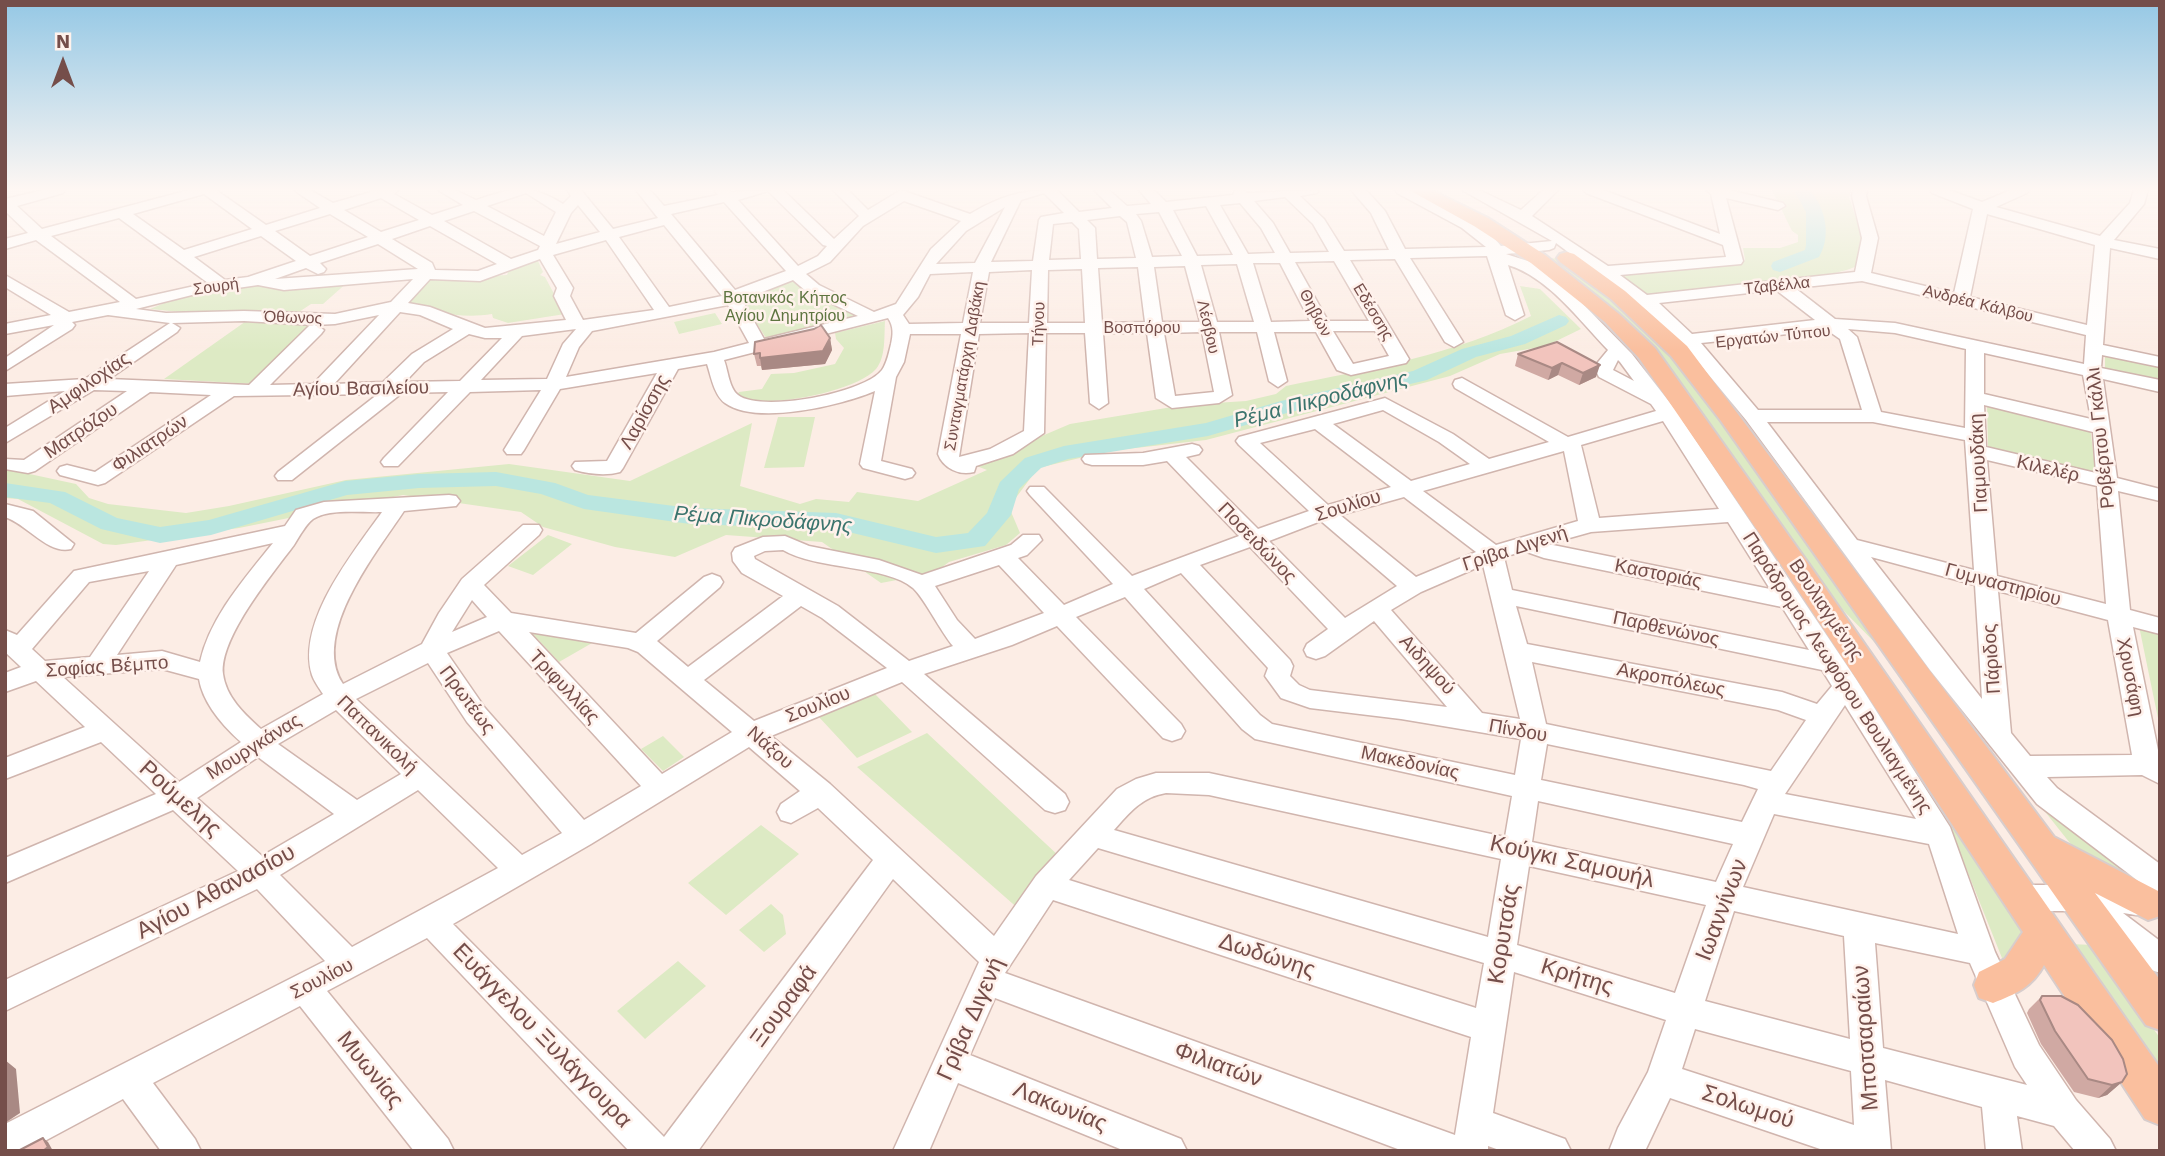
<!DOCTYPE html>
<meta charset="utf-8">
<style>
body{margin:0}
#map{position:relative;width:2165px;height:1156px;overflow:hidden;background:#fcede5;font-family:"Work Sans",sans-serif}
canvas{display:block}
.frame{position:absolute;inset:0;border:7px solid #754e4a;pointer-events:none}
.north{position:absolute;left:28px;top:28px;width:70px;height:70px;-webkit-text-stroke:5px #fff2ec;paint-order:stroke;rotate:0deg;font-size:19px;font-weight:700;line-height:28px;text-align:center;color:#754e4a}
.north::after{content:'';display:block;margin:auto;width:24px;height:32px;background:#754e4a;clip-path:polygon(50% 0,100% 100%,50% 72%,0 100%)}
</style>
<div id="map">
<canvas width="2165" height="1156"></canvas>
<div class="frame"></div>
<div class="north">N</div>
</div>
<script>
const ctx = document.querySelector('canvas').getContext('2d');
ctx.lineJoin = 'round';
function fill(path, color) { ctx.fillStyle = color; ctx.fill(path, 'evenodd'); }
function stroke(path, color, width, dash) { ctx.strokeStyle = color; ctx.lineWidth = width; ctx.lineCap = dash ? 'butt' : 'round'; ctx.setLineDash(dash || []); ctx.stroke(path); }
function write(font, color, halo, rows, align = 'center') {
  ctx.font = font + ' "Work Sans",sans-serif'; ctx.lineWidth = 5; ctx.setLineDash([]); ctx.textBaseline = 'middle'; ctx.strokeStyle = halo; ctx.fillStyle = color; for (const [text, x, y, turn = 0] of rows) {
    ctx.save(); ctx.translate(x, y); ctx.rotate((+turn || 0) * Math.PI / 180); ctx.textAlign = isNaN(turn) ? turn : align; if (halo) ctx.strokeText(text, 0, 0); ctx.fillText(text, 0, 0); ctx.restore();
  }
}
const green = new Path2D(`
 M1772,190H1851L1849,197L1862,236L1856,266C1838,280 1678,291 1645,295L1619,273L1743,262L1745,260L1743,248H1780L1798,242V235L1792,231Z
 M1556,258L1624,308L1692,379L1889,657L1836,603L1685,389C1645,339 1600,297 1549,259Z
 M538,261L543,272L540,275L545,277L565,314L508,323L493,318L492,314C463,319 433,312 405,305L428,279L507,275L509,270Z
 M793,279L857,316L851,319L766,338L739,296Z
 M349,281L323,304H311L296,314L252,310L181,312L150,309L186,294L242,285Z
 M1520,286L1540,289L1581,329L1546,346L1500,354L1450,376L1206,440L1109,451L1038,468L1009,507L1020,533L1006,545L949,562L934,573L881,583L822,542L726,535L675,557L615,547L543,527L521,512L403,495L239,528L116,545L103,544L18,499L5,498V471L11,470L76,484L89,498L108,504L186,513L229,506L346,480L509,464L630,481L752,423L740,486L800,504L816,499L849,502L857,492L918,501L987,470L974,465L1070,424L1184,405L1246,401L1276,394L1286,386C1369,369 1455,355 1531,316Z
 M715,313L722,324L679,334L674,322Z
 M249,319L317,322L255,384L164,379Z
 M885,321C884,336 886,357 876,369C856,392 761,411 737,395L739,392L762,389L771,374L794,373L835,364L844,348L836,339L835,333Z
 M2105,353L2160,364V380L2105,369Z
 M1987,404L2090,427L2096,474L1988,448Z
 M778,417H815L804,467L764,468Z
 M548,535L572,544L533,575L508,566Z
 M2139,626L2160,632V728Z
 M530,631L599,639L559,662Z
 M875,694L912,732L857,758L818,716Z
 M927,733L1060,857L1021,911L857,767Z
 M663,736L684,757L663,771L641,749Z
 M2035,799L2151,886L2116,874L2077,852Z
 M1944,813L2026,938L2004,963Z
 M761,825L799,854L726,915L688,883Z
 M771,904L783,915L786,934L764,952L739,930Z
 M2070,944L2093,945L2160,1038V1074Z
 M678,961L706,986L645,1039L617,1011Z`);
const river = new Path2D(`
 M1794,190H1810C1825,208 1832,235 1819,257L1780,272L1773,270L1771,266L1773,262L1805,250L1806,245V212Z
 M1559,315L1566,317L1569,321L1566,325L1525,344L1476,357L1427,380L1287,413L1208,436L1068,459L1041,468L1019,489L1011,515L985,546L936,553L836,529L690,524L584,509L541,494L496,486L419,488L347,495L211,535L160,543L101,529L50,503L5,497V483L65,492L117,518L160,527L209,520L345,481L419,474L496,472L555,483L588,495L690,508L836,513L936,537L968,533L987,513L1000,482L1025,458L1064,446L1206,423L1281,401L1413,371L1462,349L1511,336Z`);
const minor = new Path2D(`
 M44,190H65L63,193L17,206L42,229L189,190H216L266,225L320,208L294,190H310L333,203L371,192L370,190H398L394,194L432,215L463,205L438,190H455L476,200C513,188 528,182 563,204L571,196L567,190H581L613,229L658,218L636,190H650L664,206L718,195L714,190H728L731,192L783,190L834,239L859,216L833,190H848L868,210L901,190L970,214C1001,196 1020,190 1057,190L1079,212L1112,208L1094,190H1109L1127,206L1151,204L1139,190H1154L1166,202L1233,195L1235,190H1244L1247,193L1319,190L1317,193L1300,196L1324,219L1344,251L1389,250L1371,213L1351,190H1366L1385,211L1405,249L1486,247L1462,228L1397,193L1395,190C1400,190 1407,189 1412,190C1433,193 1489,229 1501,246L1552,241L1462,190H1479L1521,210L1543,190H1558L1532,216L1608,266L1726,257L1723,245L1586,193L1584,190H1603L1720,234L1711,194L1706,190H1729L1783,203L1785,206L1778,210L1726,198L1743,261L1741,264L1620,275L1647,295L1855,272L1862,238L1852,196L1853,190H1867L1866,196L1878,238L1871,273L1954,293L1973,209L1932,193L1930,190H1949L1982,202L2011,190H2029L2027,193L1996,207L2100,236L2130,203L2134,190H2148L2144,204L2114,240L2160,249V259L2110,248L2103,345L2160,357V367L2102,355L2101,368L2160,380V392L2103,379L2117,478L2160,489V501L2118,491L2130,610L2160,618V634L2133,627L2160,760V784L2142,775L2047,777L2057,788L2160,864V893L2150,890L2037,804L1930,670L1746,420L1684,345L1647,311L1556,243L1554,248L1549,250L1506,254L1537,264L1576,297L1632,354L1674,408L1692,409L1702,415L1699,419L1682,420L1856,679L1950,827L1995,952L2039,1045L2076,1100L2110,1139L2116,1151H2075L2054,1126L2017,1116L2022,1151H1986L1982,1107L1885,1080L1891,1151H1826L1670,1098L1645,1151H1609L1618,1128L1648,1072L1666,1020L1514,972L1493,1113L1565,1139L1571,1151H1502L1488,1146V1151H1403L995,998L970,1055L1181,1139L1187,1151H1125L958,1083L929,1151H893L979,962L893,879L698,1151H629L427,938L327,991L448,1139L454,1151H414L300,1006L153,1083L195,1139L201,1151H161L123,1099L26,1151H5V1124L325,961L257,889L5,1011V980L238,871L173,810L5,883V858L156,794L101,742L5,779V758L85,727L36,681L5,692V673L21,667L5,652V630L17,635L74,571L285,526L296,510L324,502L449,495L456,496L460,501L456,506L404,511C377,552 310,634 343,684L422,644L439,613L462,579L523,525H539L542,530L539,535L484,585L511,613L636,633L704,577L712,574L720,577L723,582L720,587L657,641L688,667L783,596L742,573L733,561L732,553L735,548L763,537L785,536L809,546L879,560L922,575L1011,545L1023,535H1039L1042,540L1027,555L1018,558L1064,605L1113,584L1030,495L1027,491L1030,487H1044L1132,576L1239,536L1167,461L1143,465H1092L1085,463L1082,459L1085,455L1143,453L1192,444L1199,446L1202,450L1199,454L1186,457L1258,529L1309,511L1239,445L1236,441L1239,437L1385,398L1453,434L1489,459L1549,442L1455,388L1453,384L1455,380L1462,378L1568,437L1656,411L1651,404L1599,377L1594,367L1608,350C1579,320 1548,277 1508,265L1524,315L1515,320L1506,315L1487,256L1410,258L1463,342L1454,347L1445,342L1395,259L1350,260L1409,359L1406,363L1351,375L1337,370L1316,332H1274L1287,381L1278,387L1269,381L1257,332H1219L1232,395L1219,403L1172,408L1156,398L1147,333H1103L1108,403L1099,409L1090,403L1085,333H1046L1044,433L1013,454L976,466L974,472C959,476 943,468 938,454L961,334H910L904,362L896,377L881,461L912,469L915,473L912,477L905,479L863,468L860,464L875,391C842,405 757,426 725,403C714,395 711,376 707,364L678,369L623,468L620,472C606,476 589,474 575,470L572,466L575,462L607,461L657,373L560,389L524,450L521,454H507L504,450L541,390L470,392L398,466H384L381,462L384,458L448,392L402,393L292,480H278L275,476L278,472L378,394L234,396L105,483L98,485L60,475L57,471L60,467L67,465L95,472L211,395L150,392L35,471L28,473L5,469V459L24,460L127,391L94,390L5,443V428L65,391L5,396V384L85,379L170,323L108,315L72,322L75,325L72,329L5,371V358L54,325L5,334V324L51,315L5,287V275L69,312L120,302L36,240L5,249V239L28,233L5,211V199ZM768,191L823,245L827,246L818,256L798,266L738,200ZM526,193L556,212L544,236L487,206ZM1044,193L1064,213L1041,217L1039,220L1033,261L991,262L1021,200ZM204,194L252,229L184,250L133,214ZM1285,197L1313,224L1329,252L1290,253L1273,223L1254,201ZM381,198L419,220L381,232L344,210ZM904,201L961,221L931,249L896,304L874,312L819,285L806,274L830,262L863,226ZM724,202L786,271L735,290L671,214ZM1240,203L1261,228L1275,253L1248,254L1220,205ZM578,205L600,232L556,244L571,213ZM1206,206L1233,255L1197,256L1173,210ZM1005,207L975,263L936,264L966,231ZM474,211L540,246L538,250L511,259L444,221ZM1159,212L1182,256L1152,257L1141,221L1136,214ZM330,214L368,237L310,256L275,231ZM1987,214L2095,245L2087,325L1970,297ZM1120,216L1127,222L1136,258L1097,259L1095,228L1087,220ZM119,218L208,283L136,299L51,236ZM1072,222L1079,229L1081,259L1049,260L1053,224ZM664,225L722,296L669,307L619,237ZM430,226L497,264L478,271L435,270L432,263L392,239ZM261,236L296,261L248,277L225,280L194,257ZM606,240L654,310L583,320L570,296L573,288L553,255ZM378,244L418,269L275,279L306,268L318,274L324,272L326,269L320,263ZM540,259L557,288L554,296L566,320L485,328L430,307L408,303L430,279L480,281ZM1334,261L1369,321H1328L1295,262ZM1253,263H1280L1310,321L1271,322ZM1237,264L1254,322H1217L1201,265ZM1185,266L1200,322H1162L1154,267ZM1138,267L1145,322L1102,323L1098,268ZM1082,269L1085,323H1047L1048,270ZM1032,270L1029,323H980L989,272ZM973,272L963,323L909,324L903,315L918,297L930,274ZM413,279L391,302L335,314L244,311L166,313L136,309L196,294L258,285L284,290ZM793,280L807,292L858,316L764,339L742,300ZM1862,281L2086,335L2084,364L1895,323L1835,319L1795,288ZM1776,290L1815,320L1692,334L1659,303ZM728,305L749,343L714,352L566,377L579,347L592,331ZM400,312L420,315L453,329L412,354L383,382L334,384ZM379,315L313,384L270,385L321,334L324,330L315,325L335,324ZM888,318C894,327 893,335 891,344C889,352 887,363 882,370C865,393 761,413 738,395C729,388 728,370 724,360ZM244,321L314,325L309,326L249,385L109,379L177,332L180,328L172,323ZM576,329L563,344L547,379L481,380L522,336ZM1848,329L1895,333L1966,349L1965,428L1881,412L1857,337ZM1827,330L1840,339L1862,410H1758L1701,343ZM1333,331H1375L1389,356L1353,364ZM1202,332L1214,392L1175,396L1164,333ZM1029,333L1024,431L990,449L959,457L979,334ZM469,334L485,338H502L460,381L405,382L424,362ZM1984,353L2083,375L2091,419L1984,394ZM1618,360L1620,362L1634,381L1613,370ZM1984,405L2093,432L2096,473L1986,447ZM1383,410L1439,442L1470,464L1411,481L1333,424ZM1663,421L1719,509L1599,518L1581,445ZM1767,422H1873L1965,440L1974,570L1857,540ZM1315,429L1391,487L1328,505L1260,443ZM1564,451L1578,521L1496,545L1423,491ZM1987,460L2097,486L2106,604L1997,576ZM1404,497L1476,552L1416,577L1340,515ZM382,512C353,553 296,622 312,675C314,681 319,688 323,694L261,729C244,714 226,697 223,674C219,638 273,573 294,545C299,537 306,524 313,519C330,508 362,513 382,512ZM1321,521L1397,586L1345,618L1269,541ZM1728,522L1770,589L1548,544L1591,532ZM273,543C245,578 210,617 200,662L162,651L117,655L176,565ZM1250,547L1328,629L1307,644L1304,650L1307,656L1316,659L1325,656L1374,621L1447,707L1310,690L1299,685L1290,676L1293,666L1290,660L1200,565ZM783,550C817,570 886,565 913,588C924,598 941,632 953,646L909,661L838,606L755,559L754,556L765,551ZM1524,551L1544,558L1782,607L1809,650L1512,590L1504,557ZM1871,557L1975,585L1982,699ZM999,565L1044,613L975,639L957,620L935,586ZM1483,565L1520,719L1482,713L1391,610L1421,592ZM149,571L90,657L45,661L32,649L89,582ZM1181,573L1268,668L1265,676L1281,698L1310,708L1401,719L1521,739L1515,775L1272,724L1260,715L1144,589ZM1998,591L2108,620L2132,755L2030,756L2011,733ZM1125,597L1242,729L1255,739L1512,796L1505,837L1209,773H1156L1136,779L1117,789L1036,876L994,936L830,784L771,736L902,682L1045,810L1055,813L1065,810L1069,802L1065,794L924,674L1012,645L1057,626L1163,738L1172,741L1181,738L1185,731L1181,724L1076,617ZM472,600L487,617L452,632ZM801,606L822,618L887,668L754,721L704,680ZM1516,606L1822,670L1832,686L1817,704L1782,692L1527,644ZM499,631L641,786L584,820L485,708L447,653ZM529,632L628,648L638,652L732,732L662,774ZM1532,662L1778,710L1806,720L1771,771L1546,724ZM428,663L467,722L562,833L522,855L356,699ZM162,669L199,679C203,703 223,726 241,742L179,782L63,677ZM1845,705L1916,819L1785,794ZM336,710L401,774L357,800L278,744ZM1547,744L1744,785L1758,789L1742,822L1541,780ZM749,747L800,791L781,804L777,812L781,820L791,823L818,808L873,860L664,1137L453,924L591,844ZM258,757L334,814L262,856L197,798ZM418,790L498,868L352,947L280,875ZM1166,793L1209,795L1501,859L1488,937L1114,830C1130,812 1142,797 1166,793ZM1538,801L1733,844L1716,882L1532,842ZM1774,814L1929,844L1958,934L1743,887ZM1098,848L1484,963L1476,1008L1069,880ZM1529,866L1706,905L1675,993L1517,945ZM1053,900L1471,1037L1455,1135L1005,973ZM1734,911L1844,936L1850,1039L1705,1001ZM1875,943L1970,963L2015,1067L2027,1085L1883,1048ZM1695,1029L1851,1071L1854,1125L1682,1069Z
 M5,504L33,511L74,544L71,549C48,555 27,524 5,517Z
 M2021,885H2101L2147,893L2151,902L2147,911L2136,915L2123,913L2160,941V973L2149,969L2087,921L2084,911H2021L2010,907L2006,898L2010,889Z`);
const major = new Path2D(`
 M1409,190H1431L1488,218L1545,255L1619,314L1655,348L1808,563L2160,1068V1125L2145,1119L2044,965C2032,987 2016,994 1993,1003L1979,998L1974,985L1979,972L2005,959L2023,932L1788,575L1639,358L1605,322L1531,263L1474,226Z
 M1567,252L1574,254L1625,291L1687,346L2054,837L2160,892V916L2148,920L2095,893L2160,980V1030L2146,1025L1721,421L1671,356L1611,299L1560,262L1557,258L1560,254Z`);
const wall = new Path2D(`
 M830,338L832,350L825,364L762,370L761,366H757L754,354Z
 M1557,342L1596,377L1579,385L1558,375L1548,380L1515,366L1518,354Z
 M2042,996L2122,1082L2107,1095L2098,1098L2074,1092L2041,1044L2027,1013L2029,1009Z`);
const shadedWall = new Path2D(`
 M830,338L832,350L825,364L762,370L760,358Z
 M1562,363L1558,375L1548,380L1552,368Z
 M1600,365L1596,377L1579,385L1583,373Z
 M5,1060L16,1069L20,1113L5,1123Z
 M2122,1082L2107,1095L2098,1098L2112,1085Z
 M43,1138L48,1142L53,1151H43Z`);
const building = new Path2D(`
 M821,325L830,338L823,351L760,358V353L754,354L755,342L814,329Z
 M1557,342L1600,365L1583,373L1562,363L1552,368L1518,354Z
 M2042,996H2061L2078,1005L2112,1040L2123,1059L2127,1074L2122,1082L2112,1085L2088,1079L2055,1031L2040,1000Z
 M43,1138L48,1147L43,1151H18Z`);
const farStreetnames = [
 ["Τζαβέλλα",1777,286,-6],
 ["Σουρή",216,287,-8],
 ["Ανδρέα Κάλβου",1978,304,14],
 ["Εδέσσης",1373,312,59],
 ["Θηβών",1315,313,62],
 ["Όθωνος",293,318,2],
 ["Τήνου",1039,324,-88],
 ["Λέσβου",1208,327,77],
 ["Βοσπόρου",1142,328],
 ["Εργατών Τύπου",1773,337,-6],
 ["Συνταγματάρχη Δαβάκη",965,366,-80]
];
const farParknames = [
 ["Βοτανικός Κήπος",785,298],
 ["Αγίου Δημητρίου",785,316]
];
const streetNames = [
 ["Αμφιλοχίας",89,383,-34],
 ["Αγίου Βασιλείου",361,389,-1],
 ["Λαρίσσης",645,412,-61],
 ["Ματρόζου",81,431,-34],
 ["Ροβέρτου Γκάλλι",2101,438,-96],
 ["Φιλιατρών",150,444,-34],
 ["Γιαμουδάκη",1979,463,-93],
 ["Κιλελέρ",2048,469,13],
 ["Σουλίου",1348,506,-17],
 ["Ποσειδώνος",1257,543,46],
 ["Γρίβα Διγενή",1515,549,-18],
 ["Καστοριάς",1658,574,11],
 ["Γυμναστηρίου",2003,585,15],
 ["Βουλιαγμένης",1826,610,56],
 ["Παρθενώνος",1666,629,12],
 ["Πάριδος",1992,659,-94],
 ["Αιδηψού",1427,665,48],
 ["Σοφίας Βέμπο",107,667,-4],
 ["Παράδρομος Λεωφόρου Βουλιαγμένης",1837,673,57],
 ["Χρυσάφη",2130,677,79],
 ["Ακροπόλεως",1671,680,11],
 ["Τριφυλλίας",564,687,47],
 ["Πρωτέως",467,700,53],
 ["Σουλίου",818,705,-22],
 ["Πίνδου",1518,731,10],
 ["Παπανικολή",377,735,44],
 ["Μουργκάνας",254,747,-32],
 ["Νάξου",770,748,41],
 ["Μακεδονίας",1410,763,12],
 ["Σουλίου",322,979,-27]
];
const waterNames = [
 ["Ρέμα Πικροδάφνης",1321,400,-14],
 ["Ρέμα Πικροδάφνης",763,520,4]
];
const nearStreetnames = [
 ["Ρούμελης",180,799,42],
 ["Κούγκι Σαμουήλ",1572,862,13],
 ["Αγίου Αθανασίου",216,892,-28],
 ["Ιωαννίνων",1722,910,-69],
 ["Κορυτσάς",1504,934,-81],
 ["Δωδώνης",1267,956,18],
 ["Κρήτης",1577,977,17],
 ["Ξουραφά",784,1006,-54],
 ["Γρίβα Διγενή",971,1019,-66],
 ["Ευάγγελου Ξυλάγγουρα",542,1036,46],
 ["Μποτσαραίων",1866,1038,-94],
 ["Φιλιατών",1218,1065,20],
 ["Μυωνίας",370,1070,51],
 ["Λακωνίας",1060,1107,22],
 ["Σολωμού",1748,1107,18]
];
fill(green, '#ddeac4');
fill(river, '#bae6e0');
stroke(minor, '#d0b5ae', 3);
stroke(major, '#d8cdcc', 4);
fill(minor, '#fff');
fill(major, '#fabf9e');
fill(wall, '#d0a9a3');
fill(shadedWall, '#a98984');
fill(building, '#f2c4bd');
stroke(building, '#a98984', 2);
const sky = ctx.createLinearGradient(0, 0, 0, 351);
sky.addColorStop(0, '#95c8e5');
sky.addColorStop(0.54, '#fef7f3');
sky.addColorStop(1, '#fef7f300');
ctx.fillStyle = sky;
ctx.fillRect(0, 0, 2165, 351);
write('16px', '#754e4a', '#fff2ec', farStreetnames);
write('16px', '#5e7540', '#fff2ec', farParknames);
write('19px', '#754e4a', '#fff2ec', streetNames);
write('italic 21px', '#3b746d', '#fff2ec', waterNames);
write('23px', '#754e4a', '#fff2ec', nearStreetnames);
</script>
